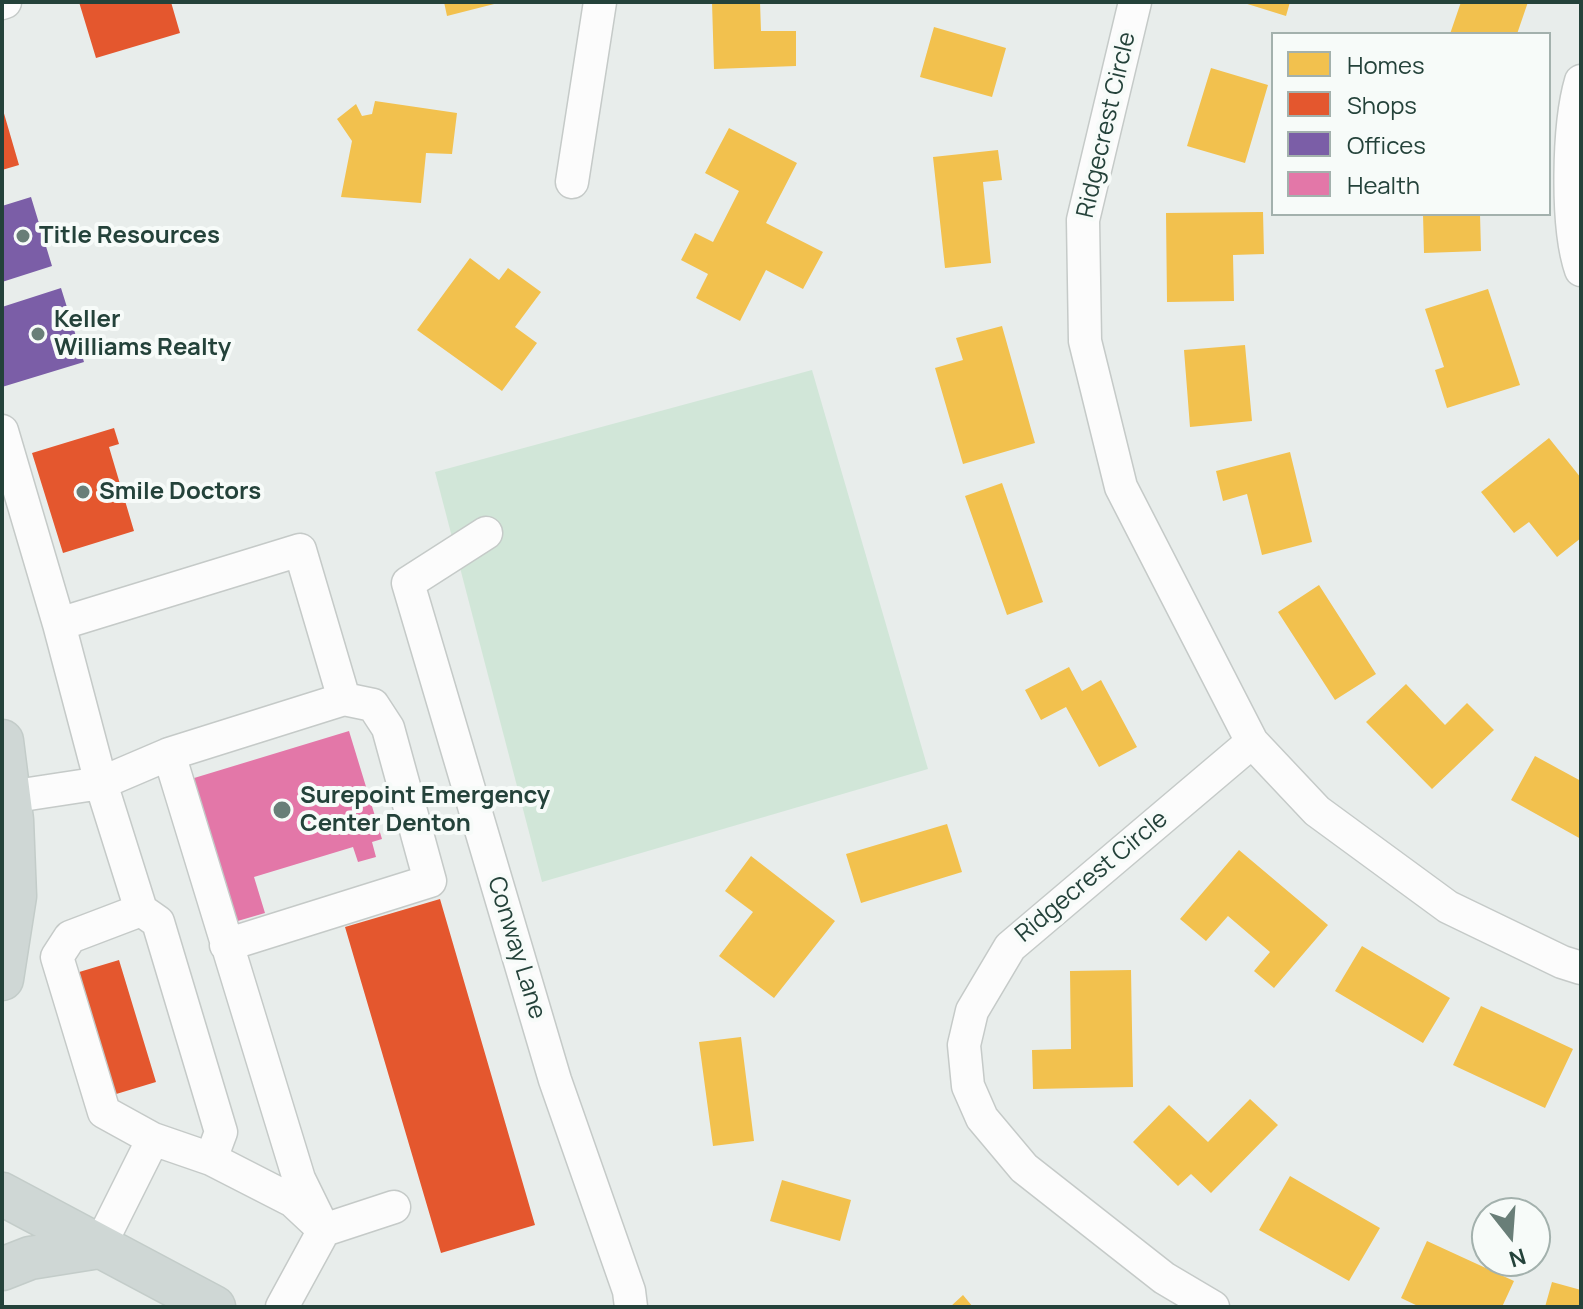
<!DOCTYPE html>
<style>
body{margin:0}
#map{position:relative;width:1583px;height:1309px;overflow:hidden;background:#e8edeb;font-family:Manrope,sans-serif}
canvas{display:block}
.frame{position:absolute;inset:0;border:4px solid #24423a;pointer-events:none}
.legend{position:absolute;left:1271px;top:32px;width:280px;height:184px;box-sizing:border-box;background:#f7fbf9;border:2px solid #a3b1ad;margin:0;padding:10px 14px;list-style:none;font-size:24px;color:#24423a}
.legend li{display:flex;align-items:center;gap:16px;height:40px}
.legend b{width:40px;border:2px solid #a3b1ad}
.north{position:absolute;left:1471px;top:1197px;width:80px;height:80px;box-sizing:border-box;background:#f7fbf9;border:2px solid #a3b1ad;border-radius:50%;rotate:163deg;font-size:22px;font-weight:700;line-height:32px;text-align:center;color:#24423a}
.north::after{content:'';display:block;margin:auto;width:28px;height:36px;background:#697e78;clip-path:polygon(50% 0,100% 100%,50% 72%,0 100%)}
</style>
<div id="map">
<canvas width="1583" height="1309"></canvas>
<div class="frame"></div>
<ul class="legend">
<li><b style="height:22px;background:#f2c14e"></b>Homes</li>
<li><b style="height:22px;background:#e4572e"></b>Shops</li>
<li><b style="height:22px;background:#7b5ea7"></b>Offices</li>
<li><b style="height:22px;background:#e377a8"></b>Health</li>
</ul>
<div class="north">N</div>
</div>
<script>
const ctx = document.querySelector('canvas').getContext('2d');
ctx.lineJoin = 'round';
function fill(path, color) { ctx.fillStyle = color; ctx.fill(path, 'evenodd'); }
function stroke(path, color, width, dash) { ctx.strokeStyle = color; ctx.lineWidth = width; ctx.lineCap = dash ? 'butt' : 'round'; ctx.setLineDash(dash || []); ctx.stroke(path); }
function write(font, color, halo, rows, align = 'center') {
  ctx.font = font + ' Manrope,sans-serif'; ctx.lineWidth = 8; ctx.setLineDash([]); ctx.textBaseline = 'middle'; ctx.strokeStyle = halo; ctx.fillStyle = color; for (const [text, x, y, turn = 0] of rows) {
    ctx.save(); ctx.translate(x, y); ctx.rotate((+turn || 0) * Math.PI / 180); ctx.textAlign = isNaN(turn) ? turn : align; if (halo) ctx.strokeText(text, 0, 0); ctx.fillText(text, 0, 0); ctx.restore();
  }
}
const green = new Path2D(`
 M812,370L928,769L542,882L435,472Z`);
const homes = new Path2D(`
 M444,2H498V3L447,16Z
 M712,2H760L761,31H796V66L714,69Z
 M1241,2H1290L1286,16Z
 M1461,2H1528L1517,34H1450Z
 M934,27L1006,48L992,97L920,77Z
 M1211,68L1268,85L1245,163L1187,146Z
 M375,101L457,113L452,154L426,153L421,203L341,197L352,141L337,119L356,104L362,116L372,114Z
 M729,128L797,163L766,223L823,252L803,289L766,270L740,321L696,298L708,274L681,260L695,233L713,242L739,191L705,173Z
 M998,150L1002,180L983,182L991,263L945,268L933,157Z
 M1263,212L1264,254L1233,255L1234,301L1167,302L1166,213Z
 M1423,214H1480L1481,251L1424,253Z
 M470,258L499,280L508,268L541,292L515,327L537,343L502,391L417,330Z
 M1488,289L1520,385L1447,408L1435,370L1444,367L1425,309Z
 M1002,326L1035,443L963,464L935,368L963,360L956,338Z
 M1245,345L1252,421L1190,427L1184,350Z
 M1549,438L1581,478V538L1557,557L1529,522L1514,533L1481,492Z
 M1290,452L1312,542L1262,555L1247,494L1223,501L1216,471Z
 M1002,483L1043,602L1007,615L965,496Z
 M1319,585L1376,674L1335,700L1278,612Z
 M1069,667L1082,691L1101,680L1137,747L1099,767L1066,707L1041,720L1025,690Z
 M1406,684L1445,725L1467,703L1494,730L1432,789L1366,722Z
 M1535,756L1581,781V839L1511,800Z
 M947,824L962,872L861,903L846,854Z
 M1239,850L1328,925L1274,988L1254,971L1270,952L1228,916L1206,941L1180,919Z
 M751,856L835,921L774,998L719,956L753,912L725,891Z
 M1362,946L1450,998L1423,1043L1335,991Z
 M1131,970L1133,1087L1033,1089L1032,1050L1071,1049L1070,971Z
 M1481,1006L1573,1049L1545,1108L1453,1065Z
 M741,1037L754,1141L713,1146L699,1042Z
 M1250,1099L1278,1125L1211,1193L1191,1174L1178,1186L1133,1142L1169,1105L1208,1142Z
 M1290,1176L1380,1228L1349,1281L1259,1230Z
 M782,1180L851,1200L840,1241L770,1221Z
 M1427,1241L1514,1281L1502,1307H1420L1401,1298Z
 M1552,1282L1581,1290V1307H1545Z
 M963,1295L973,1307H950Z`);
const shops = new Path2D(`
 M79,2H171L180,33L96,58Z
 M3,110L19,165L2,170V111Z
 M114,428L119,444L109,447L134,531L63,553L32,453Z
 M440,899L535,1225L441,1253L345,927Z
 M119,960L156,1082L103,1098L66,976Z`);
const offices = new Path2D(`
 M31,197L52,266L2,282V206Z
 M61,288L84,362L2,387V307Z`);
const health = new Path2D(`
 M349,731L382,839L372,842L376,857L358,862L353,847L254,877L265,913L224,925L181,782Z`);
const minor = new Path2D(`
 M1135,2L1083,220L1085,341L1121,487L1252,742L1317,811L1448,907L1562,962L1581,968
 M2,3L5,2
 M1581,81C1568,125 1566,227 1581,270
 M572,182L600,2
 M2,431L59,624L101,783L141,910L158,922L221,1132L211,1159L153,1139L104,1112L57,957L70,937L141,910
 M486,533L408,583L555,1080L629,1291L631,1307
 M59,624L300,550L344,699L169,754
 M9,797L101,783L169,754L299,1179L324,1230L282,1307
 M226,945L430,881L388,728L373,705L344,699
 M211,1159L293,1201L324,1230L394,1207
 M99,1247L153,1139
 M1213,1307L1164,1278L1024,1168L982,1118L968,1086L964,1045L972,1011L1010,947L1252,742`);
const major = new Path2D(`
 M2,741L12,820L15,896L2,979
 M2,1194L214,1307
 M2,1269L30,1258L99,1247`);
const markers = [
 [23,236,8,"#697e78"],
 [38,334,8,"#697e78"],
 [83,492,8,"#697e78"],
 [282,810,10,"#697e78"]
];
const streetNames = [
 ["Ridgecrest Circle",1107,125,-77],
 ["Ridgecrest Circle",1092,877,-40],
 ["Conway Lane",516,948,73]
];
const poiNames = [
 ["Title Resources",39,236],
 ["Keller",54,320],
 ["Williams Realty",54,348],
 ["Smile Doctors",99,492],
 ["Surepoint Emergency",300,796],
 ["Center Denton",300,824]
];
fill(green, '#d1e6d8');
fill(homes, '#f2c14e');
fill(shops, '#e4572e');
fill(offices, '#7b5ea7');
fill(health, '#e377a8');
stroke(minor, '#c5cac8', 35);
stroke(major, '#c3ccc9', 45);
stroke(minor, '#fcfcfc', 32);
stroke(major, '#cfd7d5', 42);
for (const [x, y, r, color] of markers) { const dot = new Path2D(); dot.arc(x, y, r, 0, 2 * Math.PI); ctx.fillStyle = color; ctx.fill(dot); stroke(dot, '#f7fbf9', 3); }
write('24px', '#24423a', '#f7fbf9', streetNames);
write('bold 24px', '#24423a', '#f7fbf9', poiNames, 'left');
</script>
